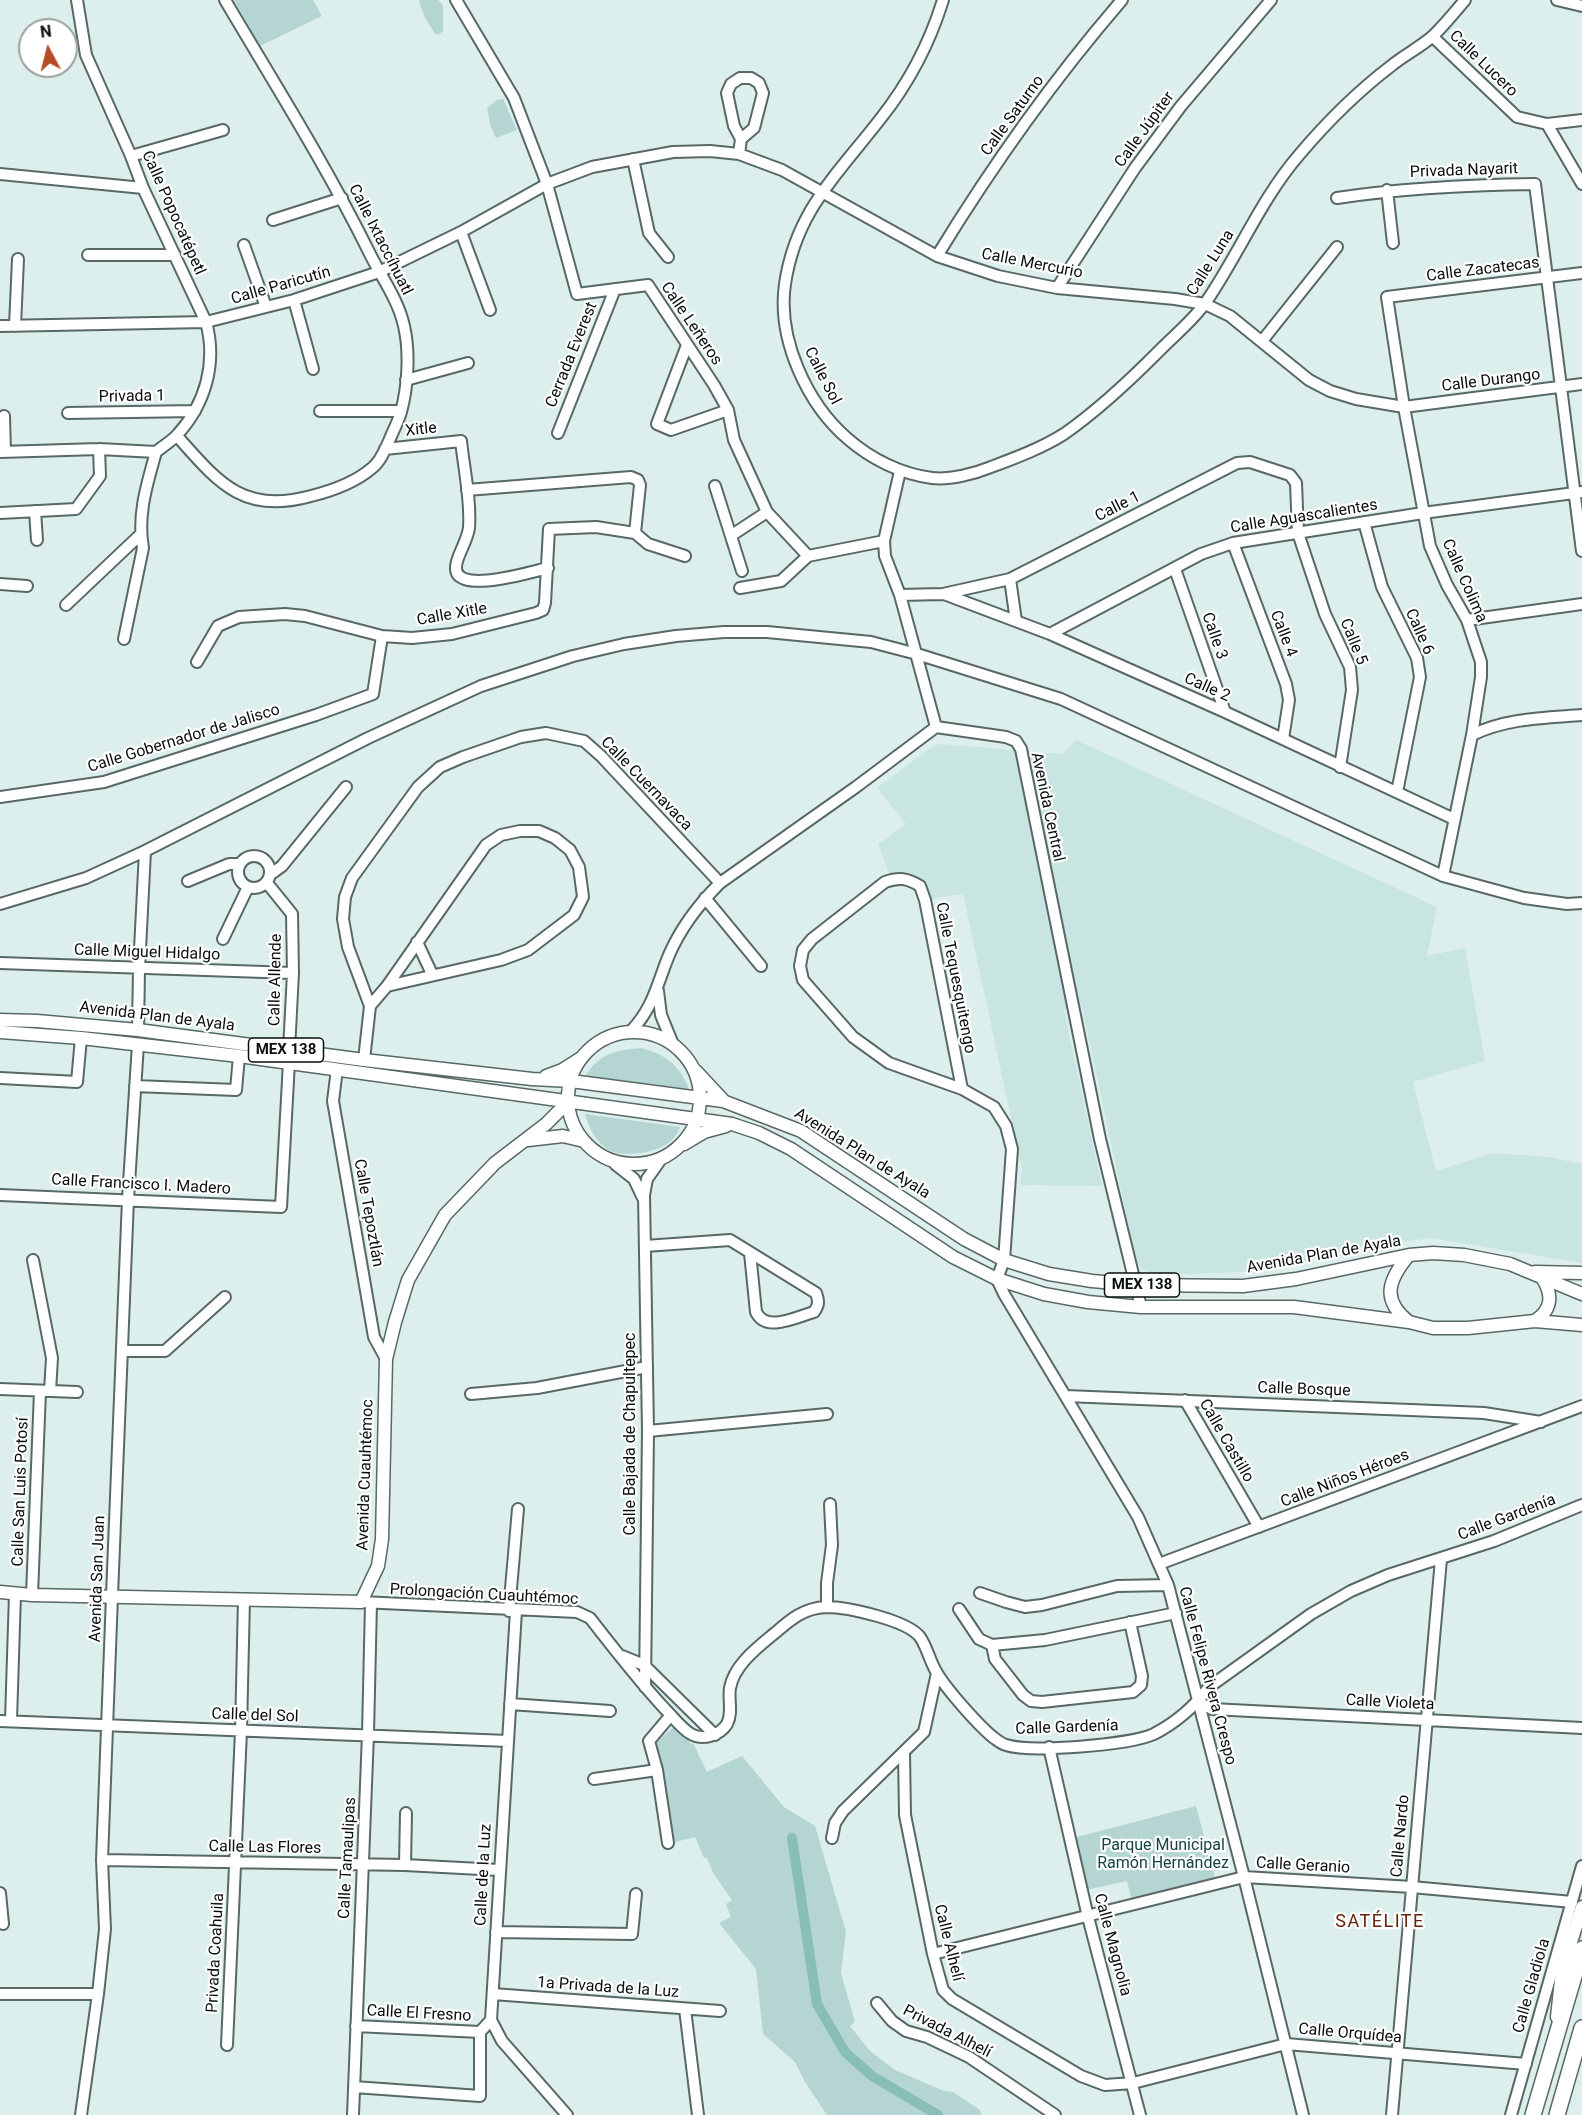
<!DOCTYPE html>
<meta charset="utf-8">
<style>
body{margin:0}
#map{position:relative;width:1582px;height:2115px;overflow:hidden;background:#dcefed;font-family:Roboto,sans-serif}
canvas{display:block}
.north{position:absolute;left:18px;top:18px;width:60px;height:60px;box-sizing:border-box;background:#fff;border:2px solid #9d9f9f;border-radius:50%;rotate:353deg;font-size:16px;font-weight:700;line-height:24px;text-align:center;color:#090f0e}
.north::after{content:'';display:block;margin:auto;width:21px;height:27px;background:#b44c28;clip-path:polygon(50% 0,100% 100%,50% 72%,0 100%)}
</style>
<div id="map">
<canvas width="1582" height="2115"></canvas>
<div class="north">N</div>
</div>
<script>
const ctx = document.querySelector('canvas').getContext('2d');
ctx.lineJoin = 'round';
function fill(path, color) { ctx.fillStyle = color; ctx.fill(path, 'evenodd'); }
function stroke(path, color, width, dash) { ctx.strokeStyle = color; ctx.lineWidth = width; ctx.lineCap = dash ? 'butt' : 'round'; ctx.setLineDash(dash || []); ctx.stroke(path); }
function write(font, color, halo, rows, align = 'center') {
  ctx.font = font + ' Roboto,sans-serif'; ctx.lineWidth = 4.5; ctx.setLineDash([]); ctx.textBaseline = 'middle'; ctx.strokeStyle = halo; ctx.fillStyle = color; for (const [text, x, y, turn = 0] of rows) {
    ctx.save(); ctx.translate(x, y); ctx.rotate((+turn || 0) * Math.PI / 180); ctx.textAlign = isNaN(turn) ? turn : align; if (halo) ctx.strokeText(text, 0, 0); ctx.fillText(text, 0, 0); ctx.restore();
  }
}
const built = new Path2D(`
 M1076,740L1437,907L1427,956L1465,948L1485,1061L1413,1082L1436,1171L1492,1153L1549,1157L1582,1164V1263L1431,1238L1361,1247L1311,1260L1240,1272L1160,1275L1142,1270L1135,1256L1081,1003L1064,1010L1102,1186L1020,1185L1022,1169L963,894L930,899L928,891L922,882L890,876L878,844L906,824L877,788L933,746L940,744L1062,754Z`);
const green = new Path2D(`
 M234,0H313L322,16L260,46Z
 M421,0H438L443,5V32L436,35L425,18L419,1Z
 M503,99L517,130L496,138L491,127L487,108L497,100Z
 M642,1048C667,1056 679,1064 689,1089L585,1077C599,1053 616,1050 642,1048Z
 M585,1114L680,1127C678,1131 676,1136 673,1139C661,1152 627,1158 611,1151C597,1145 589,1128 585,1114Z
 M676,1725L691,1744L693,1743L707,1772L742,1756L784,1807L815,1826L846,1932L841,1973L855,2022L850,2026L870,2051L895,2070L944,2091L953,2092L980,2110L981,2115H827L805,2082L795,2062L763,2034L756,1969L719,1923L731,1917L726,1904L732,1900L713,1873L707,1858H704L695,1837L675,1842L662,1767L653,1745Z
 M1196,1806L1216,1882L1132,1902L1127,1881L1086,1890L1073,1838Z`);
const canal = new Path2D(`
 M792,1838L817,2004L845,2052L872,2076L938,2115`);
const minor = new Path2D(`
 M456,0L514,98L547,184L577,294L648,285L714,385L728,410L734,440L767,512L808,556L884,541
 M943,0C930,42 908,84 881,118C838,174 796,210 785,284C777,339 807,404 848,439C871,459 901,474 932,478C950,480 974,474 991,467C1015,458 1042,448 1064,434C1097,411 1127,383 1155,355C1171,338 1193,321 1206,302C1239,254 1261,199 1299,155C1326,123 1357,92 1391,66C1404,55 1421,47 1434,35C1445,24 1455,12 1465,0
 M1557,0L1582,6
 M1433,37L1517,117L1547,124L1582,120
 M1547,124L1582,184
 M739,154L741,139L734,126L727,93L731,84L740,78H751L759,83L763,93L754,128L741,139
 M131,156L223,130
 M633,159L649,233L668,257
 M0,174L143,188
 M1387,190L1393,243
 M1337,198C1403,188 1469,185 1535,184L1582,551
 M273,220L342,198
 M461,232L490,310
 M244,245L266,307
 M88,255H175
 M937,256C992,166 1053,80 1122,0
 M1057,288L1135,168L1181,106L1271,0
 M294,300L313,369
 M0,326L206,322L294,300L379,272L461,232L547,184L592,167L673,152L710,151L739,154L782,170L937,256L998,276L1057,288L1175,299L1205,304L1230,316L1309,380L1330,391L1356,399L1404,407L1582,384
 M15,326L18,259
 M1262,341L1337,247
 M687,345L657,424L671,430L728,410
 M406,380L468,363
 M320,411H401
 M68,413L195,411
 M4,416L5,452
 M558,433L615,289
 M177,436C218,482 243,515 311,496C331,491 356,482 372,468C380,462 385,450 389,441C393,431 398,422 401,412C408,386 410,352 404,326C398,299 381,277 369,252C326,165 274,83 225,0
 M385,449L461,441C464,469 471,500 469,528C467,542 456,557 456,567C454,596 534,571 548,568
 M0,452L99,449L156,452C163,446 172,441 178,434C206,403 217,362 206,322L143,188L131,156L86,55L77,0
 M900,471L884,541L885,556L900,595L936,727
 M715,486L742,571
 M467,490L631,477L638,480L640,485L635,533
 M35,511L37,540
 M0,513L76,509L100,476L99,449
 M1364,522L1382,587L1417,658L1420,677L1397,792
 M732,535L767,512
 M1233,543L1286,684L1289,700L1283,739
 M1175,569L1225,712
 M1010,579L1016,621
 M0,584L27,586
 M740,588L781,581L808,556
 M944,594L1050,634L1225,712L1454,819
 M900,595L943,594L1010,579L1237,463L1250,462L1290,475L1296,483L1298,533L1325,614L1350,667L1352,690L1340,767
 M66,605L141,534
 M1467,620L1582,604
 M1050,634L1201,554L1233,543L1423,513L1582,492
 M124,639L143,548C137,515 147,484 156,452
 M197,662L218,626L239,617L285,614L305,616L382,636L412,638L452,634L536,613L543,610L545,603L549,529L596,527L635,533L648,544L685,556
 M1472,735C1507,718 1544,718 1582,715
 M0,797L104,782L316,715L373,694L382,636
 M238 872a16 16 0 1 1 32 0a16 16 0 1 1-32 0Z
 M271,874L282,866L346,787
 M1443,876L1472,735L1481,677V662L1467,620L1447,585L1430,546L1404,407L1387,297L1582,273
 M188,881L229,864H240
 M267,883L292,914L293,973L289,1050
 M705,898L761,966
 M0,904L86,878L145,851L368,738L481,686L573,656L624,644L676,636L724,632H767L871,642L917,654L1061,699L1443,876L1524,898L1567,904L1582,903
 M223,939L248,887
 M417,942L432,974
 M0,963L293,973
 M658,991L661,1015L672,1042
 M370,1006L387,986L501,960L528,950L574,915L583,897L579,867L570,850L555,838L539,831H520L501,835L486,845L387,986
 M138,1030L139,969L145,851
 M632,1030C654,1006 657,984 669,955C681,927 699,904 720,883L856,787L936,727L1006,737L1016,741L1021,749L1100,1139L1141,1307
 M364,1060L370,1006L348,947L343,919L345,897L352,878L418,787L440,767L463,757L521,737L546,733L584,741L601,756L720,883
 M337,1069L333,1101L374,1337L386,1359
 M0,1078L77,1082L81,1038
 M135,1086L236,1090L239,1056
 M962,1089L925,900L920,886C907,878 899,877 885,882L812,939L803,950L800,966L803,980L853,1037L889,1063L962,1089L994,1107L1006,1126L1012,1149L1004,1260L997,1279L1004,1294L1138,1517L1168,1585L1244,1877L1303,2115
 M615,1164L634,1179L643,1198
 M0,1195L281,1207L289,1062
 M645,1246L730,1240L816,1293C819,1301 819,1305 814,1312C796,1317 766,1333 756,1312L750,1253
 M33,1260L52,1358L50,1391
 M122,1351H165L225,1297
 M0,1389L77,1392
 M471,1394L537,1388L647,1367
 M1066,1396L1484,1413L1541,1422
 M1185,1400L1259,1527
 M648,1431L827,1414
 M1159,1564L1582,1406
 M980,1593L1006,1602L1025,1607L1042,1605L1117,1586L1168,1585
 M32,1595L40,1391
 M361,1602L577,1612L590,1618C614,1649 638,1680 665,1709C673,1717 682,1729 691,1734C703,1741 720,1735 727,1724C733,1713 728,1699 730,1688C734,1665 758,1647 775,1633C791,1619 804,1608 826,1607C847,1607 907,1620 920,1637C927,1647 930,1662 937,1673C947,1690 979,1726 994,1738C997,1740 1002,1744 1006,1745C1031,1753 1130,1745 1154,1734C1175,1723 1195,1706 1209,1687L1311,1614L1351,1591L1388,1575L1494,1541L1582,1505
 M827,1607V1583L832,1545L830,1504
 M959,1609L979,1639L992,1645L1045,1640L1176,1613
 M509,1611L518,1509
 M516,1611L491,2020L502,2041L567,2115
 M992,1645L995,1659L1023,1695L1031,1701L1042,1702L1133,1692L1141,1685L1142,1676L1130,1622
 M622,1656L644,1665L715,1735
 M645,1687L648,1431L644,1195L647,1179L659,1162
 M1198,1702L1212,1709L1582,1728
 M510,1704L610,1711
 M11,1720L15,1594
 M0,1721L508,1741
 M1049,1747L1088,1917L1140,2115
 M904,1753L905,1815L933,1954L943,1990L952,1999L1081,2076L1105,2085L1133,2083L1286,2044L1526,2064
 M594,1779L657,1770
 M832,1838L835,1823L843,1811L924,1732L937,1673
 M668,1843L657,1770L649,1741L671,1715
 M102,1860L405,1865L499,1870
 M405,1865L406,1813
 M0,1893L3,1924
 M496,1932L632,1934L636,1894
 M933,1954L1244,1877L1412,1887L1572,1902
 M0,1994H98
 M493,1994L720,2011
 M877,2003L892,2021L906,2031L927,2037L969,2057L1055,2115
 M685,2009L698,2115
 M356,2026L480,2032
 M227,2045L241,1731L244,1599
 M354,2087L480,2096V2032L491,2020
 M81,2115L98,1994L105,1929L102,1860L112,1596L128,1199L138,1044
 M353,2115L368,1734L371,1603
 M1392,2115L1441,1559
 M1511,2115L1582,1866`);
const major = new Path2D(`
 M0,1020L37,1021L138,1030L364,1060L532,1079L571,1081L723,1101L801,1131L964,1239L1004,1260L1049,1274L1092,1281L1137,1285L1243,1286L1296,1279L1409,1255L1433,1253L1464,1255L1510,1264L1582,1294
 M568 1098a66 66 0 1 1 132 0a66 66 0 1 1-132 0Z
 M0,1032L81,1038L239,1056L732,1124L759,1133L791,1149L953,1257L997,1279L1044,1294L1088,1302L1141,1307H1294L1409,1322L1433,1328H1468L1535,1321L1582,1325
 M696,1071L723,1100
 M546,1076L562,1070L581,1058
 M528,1140L563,1136L584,1141
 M684,1144L704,1132L726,1126
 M1535,1272L1582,1273
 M1535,1321C1552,1309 1553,1296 1543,1279
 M1409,1322C1381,1300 1388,1280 1409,1255
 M0,1592L32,1595L361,1602L378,1566L382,1539L386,1359L395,1322L408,1280L445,1215L495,1163L546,1124L569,1101
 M1557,2017L1562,1971L1582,1907`);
const highway = new Path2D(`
 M1533,2115L1582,1949
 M1557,2115L1582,2028`);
const shields = [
 [286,1050,75],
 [1142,1285,75]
];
const shieldNames = [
 ["MEX 138",286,1050],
 ["MEX 138",1142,1285]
];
const streetNames = [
 ["Calle Lucero",1483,64,44],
 ["Calle Saturno",1013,116,-54],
 ["Calle Júpiter",1145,130,-54],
 ["Privada Nayarit",1464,171,-2],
 ["Calle Popocatépetl",173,213,66],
 ["Calle Ixtaccíhuatl",380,240,63],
 ["Calle Luna",1211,263,-58],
 ["Calle Mercurio",1032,264,11],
 ["Calle Zacatecas",1483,270,-7],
 ["Calle Paricutín",281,286,-16],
 ["Calle Leñeros",691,324,56],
 ["Cerrada Everest",572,355,-68],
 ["Calle Sol",822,376,63],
 ["Calle Durango",1491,381,-7],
 ["Privada 1",132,397,-1],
 ["Xitle",421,430,-6],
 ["Calle 1",1118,507,-27],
 ["Calle Aguascalientes",1304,517,-9],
 ["Calle Colima",1464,581,66],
 ["Calle Xitle",452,615,-10],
 ["Calle 6",1419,632,66],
 ["Calle 4",1283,634,69],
 ["Calle 3",1214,636,71],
 ["Calle 5",1353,642,68],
 ["Calle 2",1207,688,24],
 ["Calle Gobernador de Jalisco",184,739,-17],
 ["Calle Cuernavaca",646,784,46],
 ["Avenida Central",1047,807,78],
 ["Calle Miguel Hidalgo",147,953,2],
 ["Calle Tequesquitengo",955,978,79],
 ["Calle Allende",276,980,-89],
 ["Avenida Plan de Ayala",157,1017,7],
 ["Avenida Plan de Ayala",862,1154,32],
 ["Calle Francisco I. Madero",141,1185,3],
 ["Calle Tepoztlán",368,1213,80],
 ["Avenida Plan de Ayala",1324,1255,-10],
 ["Calle Bosque",1304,1390,2],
 ["Calle Bajada de Chapultepec",631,1434,-90],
 ["Calle Castillo",1226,1441,60],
 ["Avenida Cuauhtémoc",366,1475,-88],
 ["Calle Niños Héroes",1345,1479,-21],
 ["Calle San Luis Potosí",21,1492,-88],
 ["Calle Gardenía",1507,1518,-21],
 ["Avenida San Juan",98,1579,-88],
 ["Prolongación Cuauhtémoc",484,1595,3],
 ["Calle Felipe Rivera Crespo",1207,1676,75],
 ["Calle Violeta",1390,1703,3],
 ["Calle del Sol",255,1716,2],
 ["Calle Gardenía",1067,1728,-2],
 ["Calle Nardo",1401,1836,-85],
 ["Calle Las Flores",265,1848,1],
 ["Calle Tamaulipas",348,1858,-87],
 ["Calle Geranio",1303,1866,3],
 ["Calle de la Luz",484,1875,-87],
 ["Calle Alhelí",948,1943,76],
 ["Calle Magnolia",1112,1945,75],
 ["Privada Coahuila",216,1953,-87],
 ["Calle Gladiola",1532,1986,-74],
 ["1a Privada de la Luz",608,1988,4],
 ["Calle El Fresno",419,2014,3],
 ["Privada Alhelí",947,2032,27],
 ["Calle Orquídea",1350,2034,5]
];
const parkNames = [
 ["Parque Municipal",1163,1846],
 ["Ramón Hernández",1163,1864]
];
const neighbourhoodNames = [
 ["SATÉLITE",1380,1922]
];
fill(built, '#c9e5e2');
fill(green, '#b5d5d2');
stroke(canal, '#89bdb8', 10);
stroke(minor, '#586867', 14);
stroke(major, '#586867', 15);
stroke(highway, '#586867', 18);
stroke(minor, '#fff', 10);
stroke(major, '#fff', 12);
stroke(highway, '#fff', 15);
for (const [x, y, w] of shields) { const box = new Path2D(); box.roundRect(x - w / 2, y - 12, w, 24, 4.5); ctx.fillStyle = '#fff'; ctx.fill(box); stroke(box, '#090f0e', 1.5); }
write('bold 15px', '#090f0e', null, shieldNames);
write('16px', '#090f0e', '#fff', streetNames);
write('16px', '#144441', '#fff', parkNames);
ctx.letterSpacing = '1.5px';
write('18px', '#64230b', '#fff', neighbourhoodNames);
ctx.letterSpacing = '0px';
</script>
